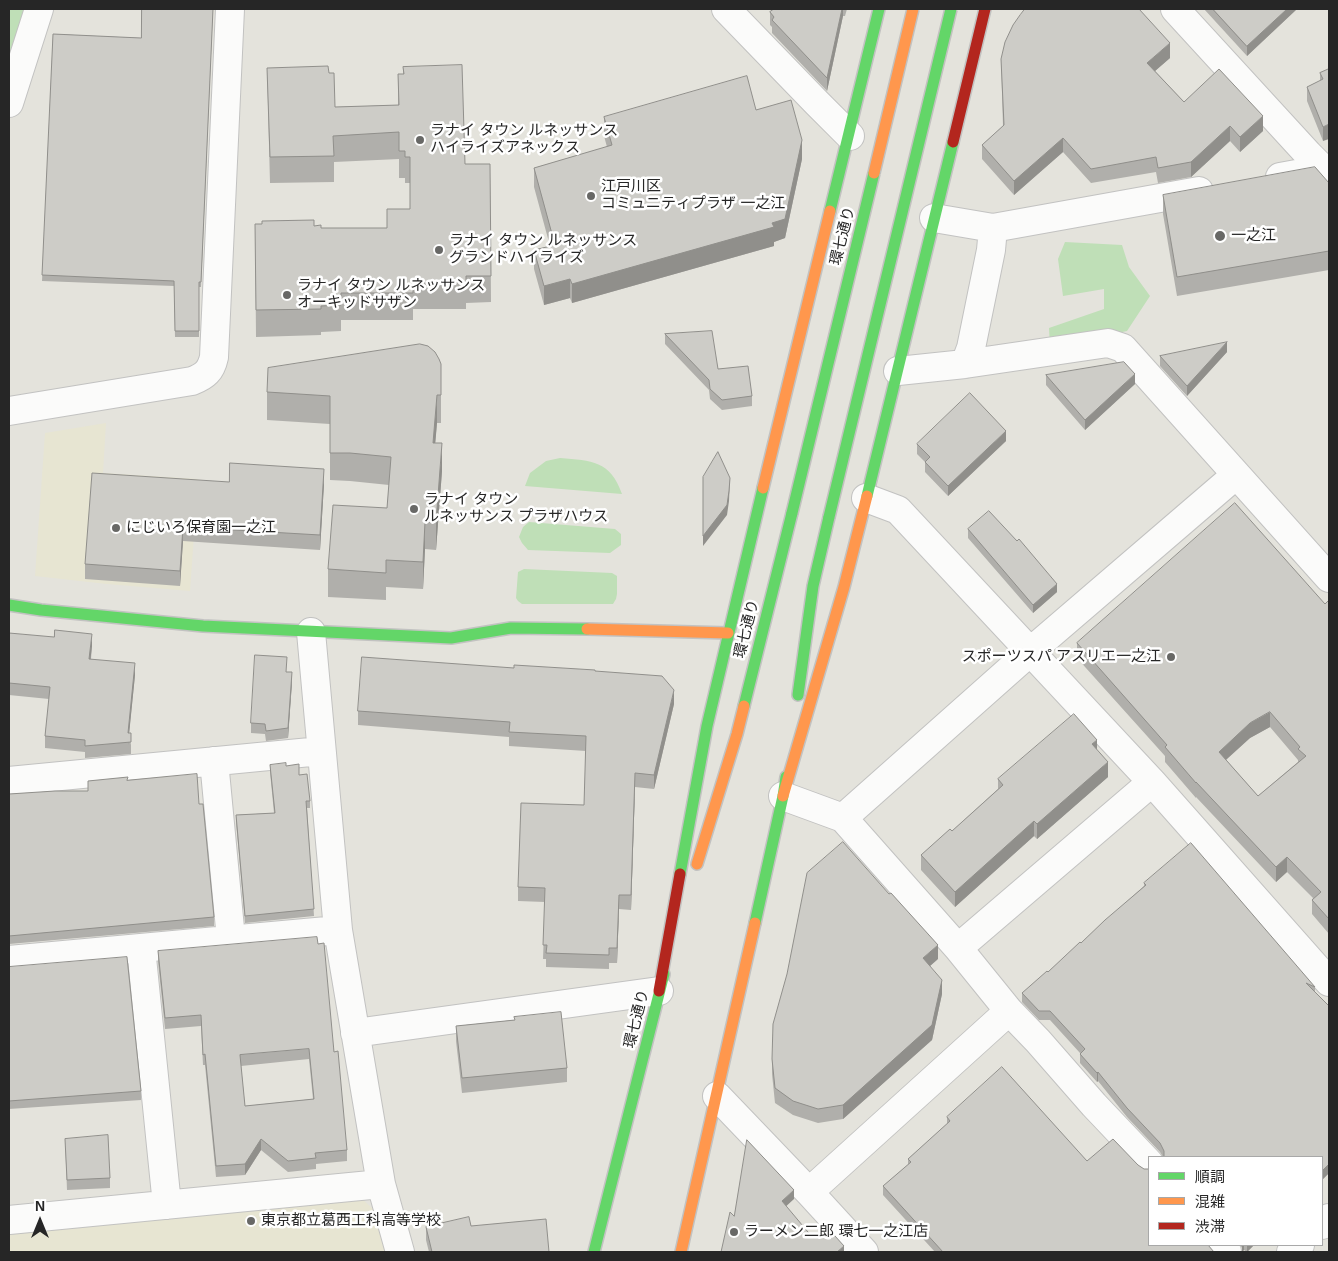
<!DOCTYPE html>
<meta charset="utf-8">
<style>
body{margin:0}
#map{position:relative;width:1338px;height:1261px;overflow:hidden;background:#e4e3dc;font-family:Arial,"Noto Sans JP",sans-serif}
canvas{display:block}
.frame{position:absolute;inset:0;border:10px solid #262626;pointer-events:none}
.legend{position:absolute;left:1148px;top:1156px;width:175px;height:90px;box-sizing:border-box;background:#fff;border:1px solid #a8a8a8;margin:0;padding:6px 9px;list-style:none;font-size:15px;color:#262626}
.legend li{display:flex;align-items:center;gap:10px;height:25px}
.legend b{width:25px;border:1px solid #a8a8a8}
.north{position:absolute;left:15px;top:1196px;width:50px;height:50px;-webkit-text-stroke:4px #fff;paint-order:stroke;rotate:0deg;font-size:14px;font-weight:700;line-height:20px;text-align:center;color:#262626}
.north::after{content:'';display:block;margin:auto;width:18px;height:22px;background:#262626;clip-path:polygon(50% 0,100% 100%,50% 72%,0 100%)}
</style>
<div id="map">
<canvas width="1338" height="1261"></canvas>
<div class="frame"></div>
<ul class="legend">
<li><b style="height:6px;background:#63d668"></b>順調</li>
<li><b style="height:6px;background:#ff974d"></b>混雑</li>
<li><b style="height:6px;background:#b3261e"></b>渋滞</li>
</ul>
<div class="north">N</div>
</div>
<script>
const ctx = document.querySelector('canvas').getContext('2d');
ctx.lineJoin = 'round';
function fill(path, color) { ctx.fillStyle = color; ctx.fill(path, 'evenodd'); }
function stroke(path, color, width, dash) { ctx.strokeStyle = color; ctx.lineWidth = width; ctx.lineCap = dash ? 'butt' : 'round'; ctx.setLineDash(dash || []); ctx.stroke(path); }
function write(font, color, halo, rows, align = 'center') {
  ctx.font = font + ' Arial,"Noto Sans JP",sans-serif'; ctx.lineWidth = 5; ctx.setLineDash([]); ctx.textBaseline = 'middle'; ctx.strokeStyle = halo; ctx.fillStyle = color; for (const [text, x, y, turn = 0] of rows) {
    ctx.save(); ctx.translate(x, y); ctx.rotate((+turn || 0) * Math.PI / 180); ctx.textAlign = isNaN(turn) ? turn : align; if (halo) ctx.strokeText(text, 0, 0); ctx.fillText(text, 0, 0); ctx.restore();
  }
}
const education = new Path2D(`
 M106,423L103,473L198,479L190,591L107,584L35,576L45,433Z
 M360,1197L373,1209L385,1252H9V1233Z`);
const green = new Path2D(`
 M9,9H26L9,63Z
 M1065,242L1122,245L1129,267L1150,296L1127,331L1050,347L1049,328L1104,309V289L1063,296L1058,259Z
 M560,458C592,461 610,460 622,494L525,486L530,473L546,461Z
 M529,522L615,529L621,534V545L610,553L528,550L522,543L519,537L523,527Z
 M524,569L612,573L617,576V594L616,599L613,604H522L518,601L516,598L518,572Z`);
const street = new Path2D(`
 M726,9L817,103L850,136
 M1175,9L1308,154L1323,169
 M9,103L39,9
 M1280,177L1329,168
 M934,218L993,228L1199,191
 M965,364L971,348L991,250L993,228
 M898,371L965,364L1108,343L1123,348L1329,578
 M9,411L192,381C205,376 211,371 214,357L230,9
 M866,498L898,510L1152,782L1329,982
 M311,632L338,930L381,1184L400,1252
 M214,761L231,939
 M9,781L321,751
 M783,796L843,818L958,948L1009,1011L1038,1041L1094,1105L1149,1163
 M843,818L1031,651L1236,475
 M141,948L167,1205
 M958,948L1152,782
 M9,960L338,930
 M355,1033L659,991
 M717,1096L809,1192L864,1252
 M809,1192L1009,1011
 M9,1220L381,1184
 M1322,1225L1329,1218
 M1220,1245L1227,1252
 M1291,1252L1300,1245`);
const fast = new Path2D(`
 M830,211L879,9
 M867,496L953,142
 M9,605L41,610L203,626L451,638L511,628L587,629
 M798,695L813,586L829,517
 M744,706L792,513
 M680,874L707,726L763,488
 M755,923L783,796L786,777
 M594,1252L664,974`);
const slow = new Path2D(`
 M763,488L830,211
 M587,629L728,633
 M783,796L844,587L867,496
 M697,864L737,734L744,706
 M681,1252L755,923`);
const jam = new Path2D(`
 M953,142L985,9
 M659,991L680,874`);
const fastBridge = new Path2D(`
 M792,513L874,173
 M829,517L951,9`);
const slowBridge = new Path2D(`
 M874,173L913,9`);
const wall = new Path2D(`
 M213,9L201,287H199V337H175L174,286L42,281L53,34L141,38Z
 M774,9H847L845,16H843L827,91L772,33V27L770,25V12Z
 M1204,9H1297L1247,56Z
 M1170,58L1155,71L1184,102L1263,131L1240,152L1230,141L1191,177L1158,183L1156,172L1091,183L1063,152L1014,195L982,159V145L1003,126L1001,59Z
 M403,67L465,164H490L491,302L466,303V309H413V320H341V331L321,332V335L256,337L255,224L314,226L321,228H387L410,209V183H405V178H399V159L334,162V182L270,183L267,68L329,73L335,107L398,105V74H403Z
 M1329,69L1323,141L1307,101V87L1320,81V73Z
 M756,110L802,159L785,238L774,242V246L572,303L570,298L544,305L534,269V250L550,246L534,187V168L607,147L604,136V117Z
 M1329,183V270L1177,296L1163,214V195Z
 M665,334L718,369L752,396V406L722,410L710,399L709,390L665,344Z
 M1227,352L1187,396L1160,366V356Z
 M441,364V423H437L435,443L442,471L436,550L425,549L423,589L386,587V600L328,597V569L387,508L389,485L350,481L330,480V424L267,420V392Z
 M1046,375L1135,384L1085,430L1046,385Z
 M1006,441L948,496L925,472V462L917,454V444Z
 M229,482L324,484L320,550L183,541L180,586L85,579V564Z
 M968,529L1057,592L1033,613L968,538Z
 M1329,600V934L1312,914V900L1313,898L1287,872L1276,882L1196,797V798L1165,762V756L1077,658V643L1325,604ZM1270,727L1298,760V762L1258,796L1226,760L1250,738Z
 M9,633L92,646L91,659L135,675L129,733L131,745V754L85,758V752L45,748V736L49,699L9,695Z
 M514,668L595,671L674,704L654,789L635,787L631,910L619,909L617,963H609V969L546,967V959H543L545,902L518,901V887L584,805L586,751L509,746V737L358,725V711Z
 M286,672L292,682L288,738L266,741L265,734L251,733V723Z
 M1097,750L1108,777L1037,839L1034,836L955,907L921,870V855L952,831L998,789V779Z
 M270,765L286,766L299,775L310,801V808H307L314,916L245,923L236,822V815L274,813L270,772Z
 M128,780L199,804L214,917V926L9,944V794L88,791V781Z
 M1144,883L1315,987V992L1329,1006V1173L1322,1180V1157H1163L1160,1152L1127,1117L1098,1081L1097,1082L1080,1063V1053L1050,1020H1039L1022,1002V993L1048,972L1081,943L1144,886Z
 M318,944L334,1052L347,1150V1161L316,1164V1169L288,1172L261,1150L245,1175L216,1177L205,1065H203L201,1026L165,1029L158,962V951ZM309,1059L313,1099L245,1106L241,1066Z
 M938,959L930,966L942,994L932,1040L843,1119L818,1123L793,1115L775,1103L772,1074V1059Z
 M9,967L141,1091V1100L9,1109Z
 M514,1020L567,1068V1082L462,1093L456,1041V1026Z
 M947,1117L1087,1161L1209,1247L1214,1252H935L883,1195V1186L908,1165V1159L947,1124Z
 M65,1139L110,1178V1188L67,1190Z
 M471,1226L549,1252H429L426,1240V1227Z
 M1240,1245H1254L1247,1252L1244,1250L1242,1252V1248Z`);
const shadedWall = new Path2D(`
 M842,9H843V16L827,91V78Z
 M1287,9H1297L1247,56V46Z
 M1170,43V58L1147,78V63Z
 M1263,116V131L1240,152V137Z
 M1329,124V139L1323,141V127Z
 M1230,126V141L1191,177V162Z
 M1063,138V152L1014,195V181Z
 M802,140V159L785,238L774,242V246L572,303V284L772,223Z
 M570,279V298L544,305V286Z
 M1227,342V352L1187,396V386Z
 M1135,374V384L1085,430V420Z
 M437,395V423L433,470V443Z
 M1006,431V441L948,496V486Z
 M442,443V471L436,550V522Z
 M324,469V484L320,550V535Z
 M730,478L729,501L727,515L703,546V536Z
 M425,522V549L423,589V562Z
 M183,527V541L180,586V571Z
 M1057,584V592L1033,613V605Z
 M92,634V646L89,671V659Z
 M135,663V675L128,745V733Z
 M292,672V682L288,738V728Z
 M674,690V704L654,789V775Z
 M1270,712V727L1250,738L1219,766V752L1250,723Z
 M1097,740V755L1092,744Z
 M1108,762V777L1037,839V824Z
 M635,773V787L631,910V895Z
 M1034,821V836L955,907V892Z
 M1287,857V872L1276,882V867Z
 M619,895V909L617,963V948Z
 M938,945V959L923,972V958Z
 M942,980V994L932,1040L843,1119V1105Z
 M1098,1072V1081L1097,1082V1073Z
 M261,1139V1150L245,1175V1164Z
 M1329,1164V1173L1322,1180V1171Z
 M794,1190V1199L782,1210V1201Z
 M1242,1245H1244V1250L1242,1252Z
 M1247,1245H1254L1247,1252Z
 M844,1246V1252H837Z`);
const building = new Path2D(`
 M142,9H213L201,282H199V331H175L174,281L42,275L53,34L141,38Z
 M774,9H842L827,78L772,20L774,17L770,12Z
 M1025,9H1139L1170,43L1147,63L1184,102L1219,69L1263,116L1240,137L1230,126L1191,162L1158,168L1156,157L1091,169L1063,138L1014,181L982,145L1004,125L1001,59L1005,42L1013,25L1020,15Z
 M1213,9H1287L1247,46Z
 M462,65L465,164H490L491,276H466V282L413,283V293H341V305L321,306V309L256,310L255,224H262V221L314,220V226L321,225V228H387V209H410V157H405V151H399V132L333,136L334,156L270,157L267,68L328,66L329,73H334L335,107L399,105L398,74H404L403,67Z
 M1329,69V124L1323,127L1307,87L1323,79L1320,73Z
 M747,76L756,110L791,100L802,140L785,219L772,223L774,227L572,284L570,279L544,286L534,250L555,245L534,168L612,145L604,117Z
 M1315,167L1329,183V251L1177,277L1163,195Z
 M712,331L718,369L748,366L752,396L722,400L710,389L709,380L665,334Z
 M1227,342L1187,386L1160,356Z
 M420,344L428,346L435,352L439,359L441,364V395H437L433,443H442L436,522H425L423,562L386,560V573L328,569L333,505L387,508L391,457L350,453H330V396L267,392L268,368Z
 M1124,362L1135,374L1085,420L1046,375Z
 M970,393L1006,431L948,486L925,462L930,457L917,444Z
 M718,452L730,478L729,491L727,505L703,536V477Z
 M230,463L324,469L320,535L183,527L180,571L85,564L92,473L229,482Z
 M1235,503L1325,604L1329,600V919L1312,900L1321,892L1287,857L1276,867L1196,782V783L1165,747L1167,745L1077,643ZM1270,712L1300,747L1298,749L1306,756L1258,796L1219,752L1250,723Z
 M989,511L1017,541L1019,539L1057,584L1033,605L968,529Z
 M55,630L92,634L89,659L135,663L128,733H131V742L85,746V740L45,736L50,687L9,683V633L54,637Z
 M255,655L287,657L286,672H292L288,728L266,731L265,724L251,723Z
 M362,657L514,668V665L595,670V671L662,676L674,690L654,775L635,773L631,895H619L617,948H609V955L546,953L547,945H543L545,888L518,887L521,803L584,805L586,736L509,732L510,722L358,711Z
 M1074,714L1097,740L1092,744L1108,762L1037,824L1034,821L955,892L921,855L950,829L952,831L1003,785L998,779Z
 M286,763V766L299,764V775L307,774L310,801H306L314,909L245,916L236,815L275,813L270,765Z
 M197,774L199,804H203L214,917L9,936V794L55,791H88V781L128,777L127,780Z
 M843,842L889,894L891,893L938,945L923,958L942,980L932,1025L843,1105L818,1109L793,1101L775,1088L772,1059L773,1024L787,974L807,873Z
 M1191,843L1315,987L1306,983L1329,1006V1164L1322,1171V1157H1164V1151L1160,1143L1127,1108L1098,1072L1097,1073L1080,1054L1085,1049L1050,1011H1039L1022,993L1047,971L1048,972L1080,942L1081,943L1105,920L1146,885L1144,883Z
 M317,937L318,944L324,943L334,1052L338,1051L347,1150L315,1153L316,1158L288,1161L261,1139L245,1164L216,1166L205,1054L203,1055L201,1015L165,1018L158,951ZM309,1049L314,1099L245,1106L240,1055Z
 M127,957L141,1091L9,1101V967Z
 M561,1012L567,1068L462,1078L456,1026L515,1020L514,1017Z
 M1002,1067L1087,1161L1113,1139L1138,1165L1144,1169H1149V1245H1208L1214,1252H943L883,1186L911,1162L908,1159L950,1121L947,1117Z
 M108,1135L110,1178L67,1180L65,1139Z
 M747,1140L794,1190L782,1201L813,1238L826,1226L844,1246L837,1252H721L730,1212L734,1216Z
 M469,1217L471,1226L546,1219L549,1252H432L426,1227Z`);
const markers = [
 [420,140,5,"#686866"],
 [591,196,5,"#686866"],
 [1220,236,6,"#686866"],
 [439,250,5,"#686866"],
 [287,295,5,"#686866"],
 [414,509,5,"#686866"],
 [116,528,5,"#686866"],
 [1171,657,5,"#686866"],
 [251,1221,5,"#686866"],
 [734,1232,5,"#686866"]
];
const poiNames = [
 ["ラナイ タウン ルネッサンス",430,131],
 ["ハイライズアネックス",430,148],
 ["江戸川区",601,187],
 ["コミュニティプラザ 一之江",601,204],
 ["一之江",1231,236],
 ["ラナイ タウン ルネッサンス",449,241],
 ["グランドハイライズ",449,258],
 ["ラナイ タウン ルネッサンス",297,286],
 ["オーキッドサザン",297,303],
 ["ラナイ タウン",424,500],
 ["ルネッサンス プラザハウス",424,517],
 ["にじいろ保育園一之江",126,528],
 ["スポーツスパ アスリエ一之江",1161,657,"right"],
 ["東京都立葛西工科高等学校",261,1221],
 ["ラーメン二郎 環七一之江店",744,1232]
];
const streetNames = [
 ["環七通り",843,236,-76],
 ["環七通り",747,629,-76],
 ["環七通り",637,1019,-76]
];
fill(education, '#e7e5d2');
fill(green, '#bfdfb7');
stroke(street, '#c2c2c1', 30);
stroke(fast, '#c2c2c1', 14);
stroke(slow, '#c2c2c1', 14);
stroke(jam, '#c2c2c1', 14);
stroke(street, '#fbfbfa', 28);
stroke(fast, '#63d668', 11);
stroke(slow, '#ff974d', 11);
stroke(jam, '#b3261e', 11);
stroke(fastBridge, '#c2c1bf', 14, []);
stroke(slowBridge, '#c2c1bf', 14, []);
stroke(fastBridge, '#63d668', 11);
stroke(slowBridge, '#ff974d', 11);
fill(wall, '#b0afab');
fill(shadedWall, '#908f8b');
fill(building, '#cdccc7');
stroke(building, '#908f8b', 1);
for (const [x, y, r, color] of markers) { const dot = new Path2D(); dot.arc(x, y, r, 0, 2 * Math.PI); ctx.fillStyle = color; ctx.fill(dot); stroke(dot, '#fff', 2); }
write('15px', '#262626', '#fff', poiNames, 'left');
write('15px', '#262626', '#fff', streetNames);
</script>
